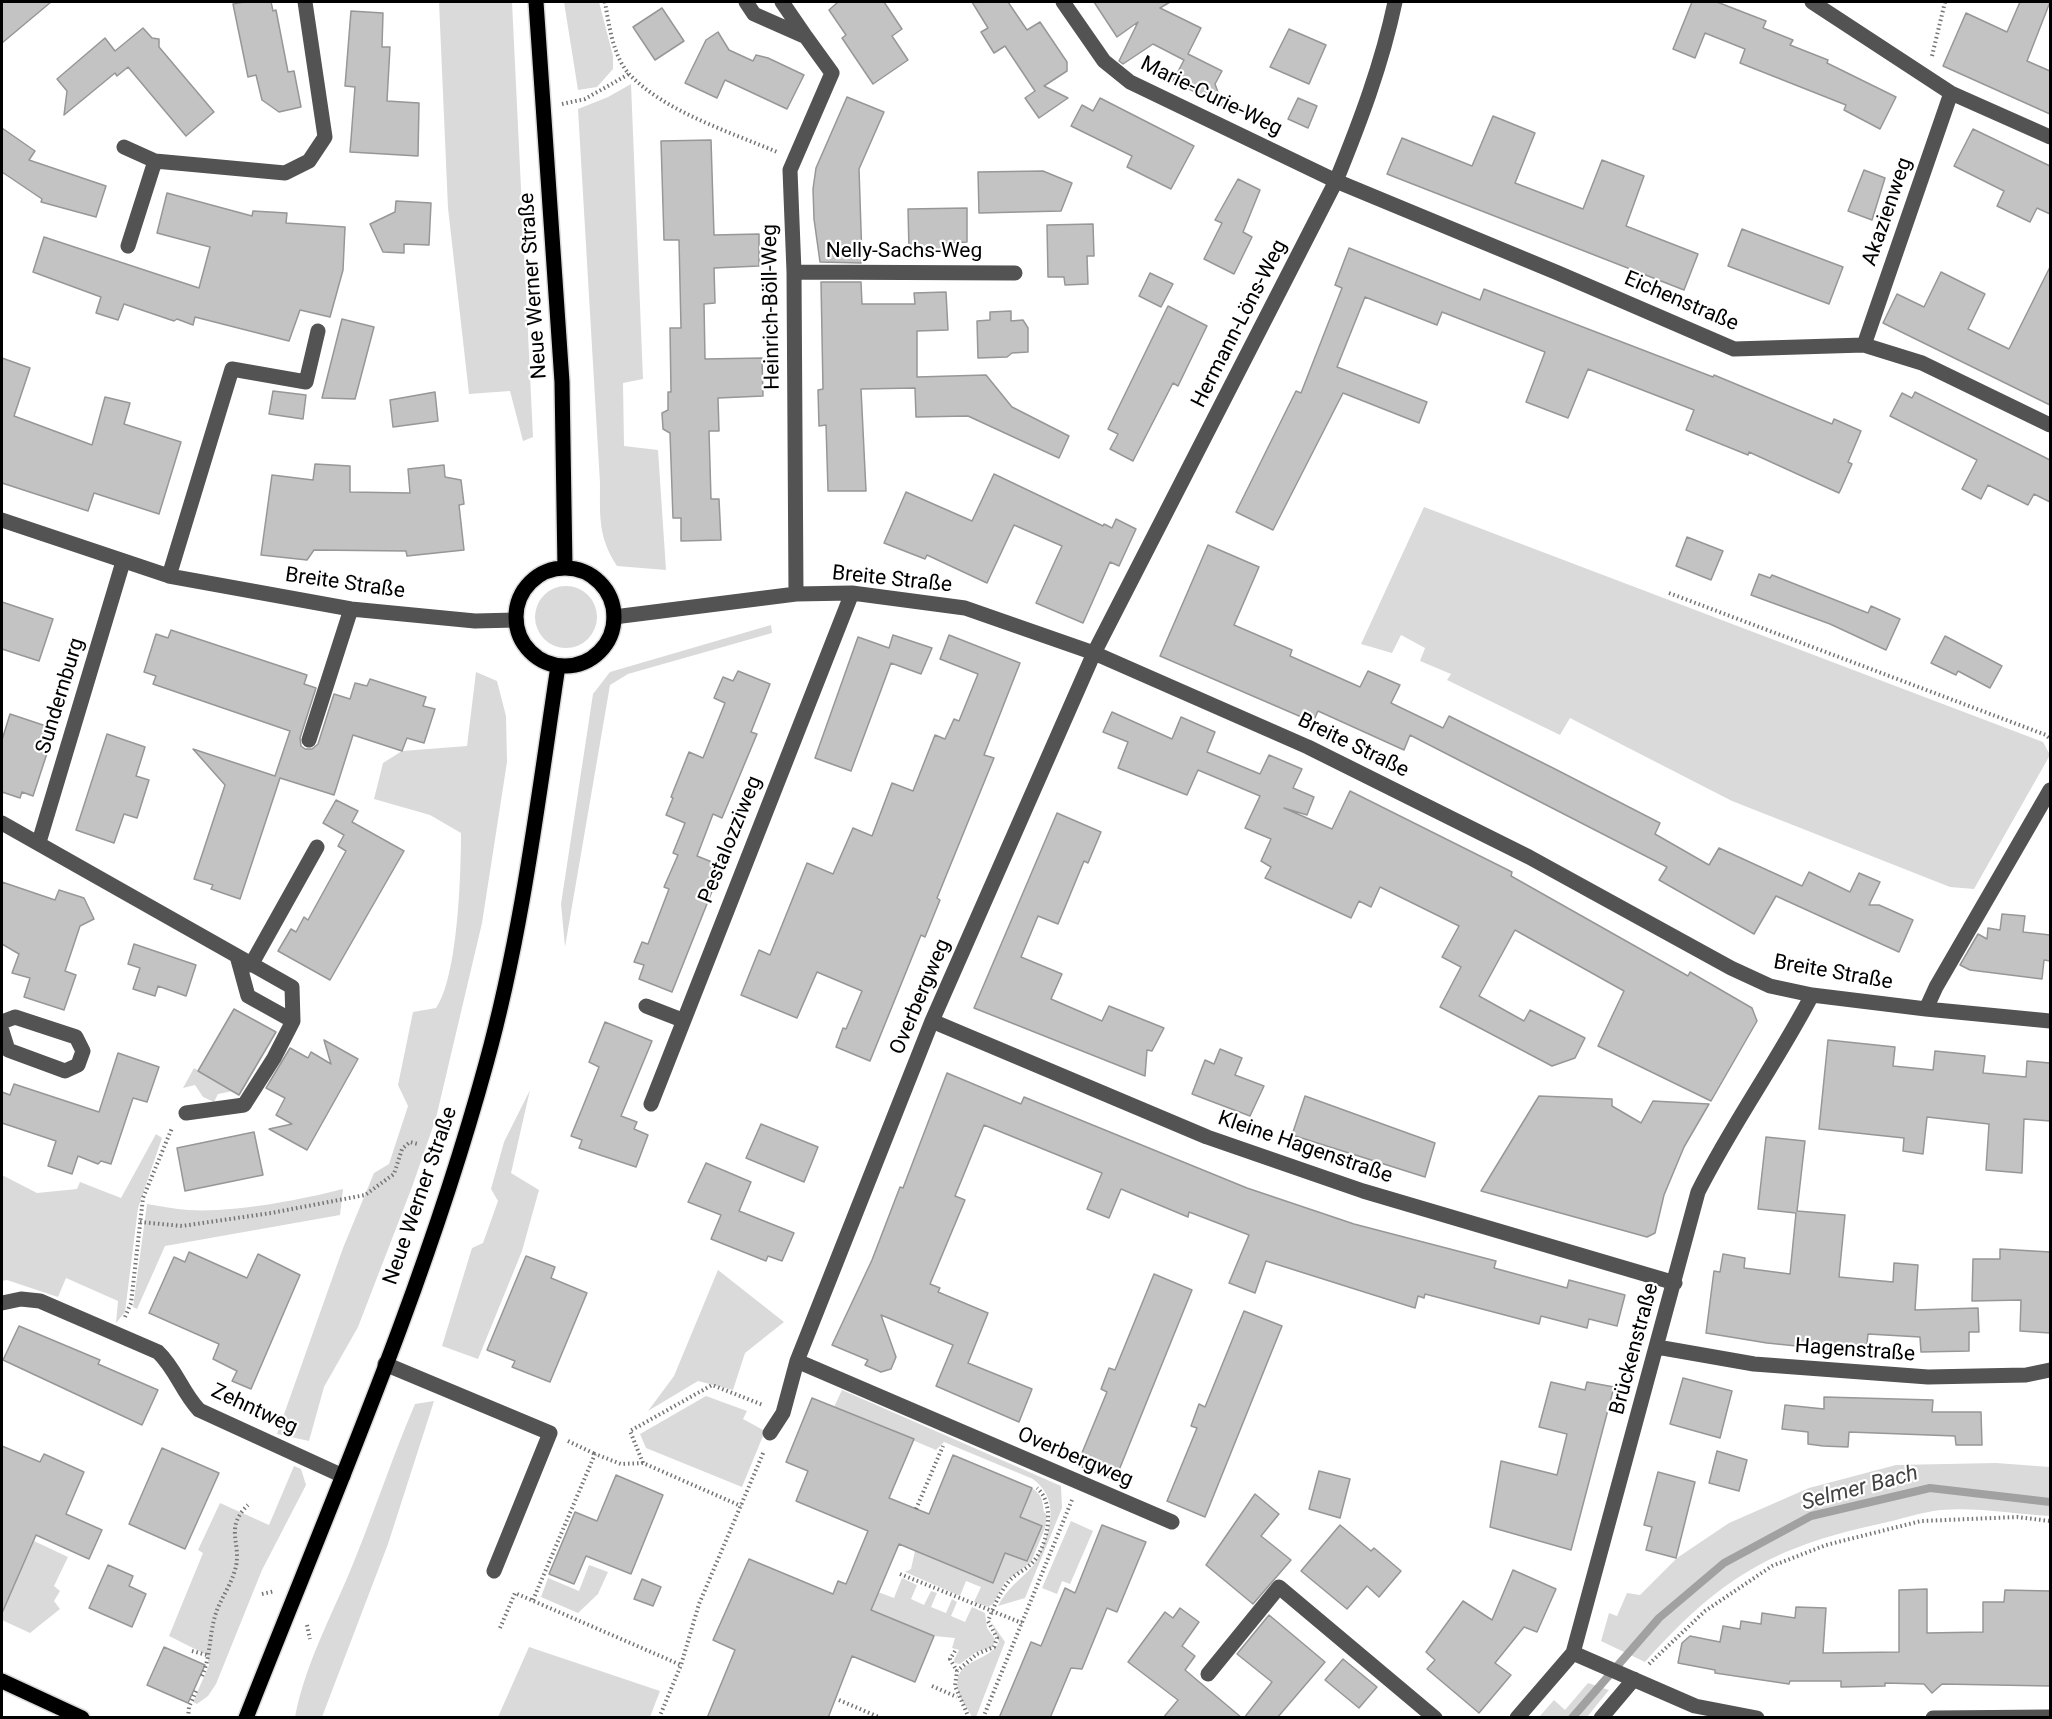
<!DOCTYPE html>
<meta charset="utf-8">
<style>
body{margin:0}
#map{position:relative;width:2052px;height:1719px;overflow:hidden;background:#fff;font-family:Roboto,sans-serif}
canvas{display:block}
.frame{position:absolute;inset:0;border:3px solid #000;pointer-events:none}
</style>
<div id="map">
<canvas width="2052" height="1719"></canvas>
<div class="frame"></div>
</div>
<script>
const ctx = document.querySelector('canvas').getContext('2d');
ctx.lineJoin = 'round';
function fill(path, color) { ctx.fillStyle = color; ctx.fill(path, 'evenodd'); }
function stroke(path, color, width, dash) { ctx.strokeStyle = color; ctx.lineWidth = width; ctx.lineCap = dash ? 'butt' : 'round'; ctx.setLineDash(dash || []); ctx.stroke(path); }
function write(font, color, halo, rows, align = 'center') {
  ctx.font = font + ' Roboto,sans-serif'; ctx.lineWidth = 4.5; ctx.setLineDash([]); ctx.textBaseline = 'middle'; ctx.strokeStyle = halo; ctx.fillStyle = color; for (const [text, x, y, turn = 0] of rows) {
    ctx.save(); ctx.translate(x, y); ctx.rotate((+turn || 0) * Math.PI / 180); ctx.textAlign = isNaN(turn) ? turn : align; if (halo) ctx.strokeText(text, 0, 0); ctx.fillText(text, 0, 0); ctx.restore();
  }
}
const green = new Path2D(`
 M439,2H512L533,437L523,441L510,391L469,394L448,208Z
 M564,2H599L613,56V69L597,87L578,90Z
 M631,84L643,379L623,383L624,446L658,450L666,570L617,566C598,537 600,517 600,483L578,109L608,97Z
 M1424,507L2043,742L2050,755L1974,889L1950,887L1732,801L1570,718L1560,735L1447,680L1451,674L1420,661L1425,648L1401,635L1392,653L1361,644Z
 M535 617a31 31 0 1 1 62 0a31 31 0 1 1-62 0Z
 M771,625L772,633L628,674L610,685L565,947L561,904L593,694L610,672Z
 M476,672L497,681L506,716L507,762L482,923L436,1118L412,1187L358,1327L324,1387L309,1441L277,1434L343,1248L374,1173L389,1164L408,1106L398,1085L413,1012L436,1008C458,977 461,874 461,833L430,815L374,799L383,763L402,751L467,746Z
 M194,1068L233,1091L218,1094L214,1102L203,1097L195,1085L183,1088Z
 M530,1090L511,1173L539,1190L522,1251L478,1359L442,1346L472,1248L483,1243L498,1201L491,1189L504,1142Z
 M156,1134L162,1138L138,1208L125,1312L116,1323L118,1301L66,1278L58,1297L7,1280L2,1281V1175L37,1193L77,1189L80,1182L121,1198Z
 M343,1189L340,1215L165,1246L137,1309L133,1307L147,1204C161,1206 175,1209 188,1210C231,1213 301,1200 343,1189Z
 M718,1270L784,1322L745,1353L733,1390L698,1381L648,1411L674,1376Z
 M842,1390L1061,1486L1062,1508L1025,1598L998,1606C1007,1588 1019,1581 1032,1567C1036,1563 1038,1556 1041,1551C1052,1525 1058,1498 1033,1479L944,1442L936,1450L834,1407Z
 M706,1396L747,1411L743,1419L765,1431L742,1487L646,1448L640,1434Z
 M434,1401L388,1544L322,1717H295C306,1660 336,1608 357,1554C377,1504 394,1453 415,1404Z
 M1996,1463L2050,1467V1516C2015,1514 1976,1507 1941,1510C1921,1512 1899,1520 1879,1524C1771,1547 1718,1580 1645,1662L1601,1641L1609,1613L1617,1616L1627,1593L1640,1595L1677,1558L1729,1523L1809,1488L1896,1465Z
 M294,1466L301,1469L306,1485L262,1570L216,1684L208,1696L197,1704L193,1702L209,1665L207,1655L169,1636L203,1553L198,1550L220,1503L269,1525Z
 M1032,1488C1043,1496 1042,1500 1044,1512L1047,1515L1045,1528L1031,1562L1005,1582L993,1604L988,1607L974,1602L981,1587L966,1581L960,1596L905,1572L911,1569L915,1551L993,1582L1005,1553L1028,1561L1041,1526L1020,1517Z
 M1071,1521L1093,1531L1070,1584L1062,1581L1057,1594L1042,1588Z
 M34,1541L68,1557L54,1586L60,1591L54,1601L60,1609L30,1633L2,1620V1613Z
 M589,1565L608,1572L598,1594L578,1613L541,1597L548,1578L579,1591Z
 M902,1578L917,1585L911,1599L924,1605L931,1591L937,1593L931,1607L946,1613L952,1599L957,1602L951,1616L965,1622L972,1607L985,1613L987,1628L995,1639L993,1647L976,1652L960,1664L955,1663L954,1660L959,1650L952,1648L955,1638L934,1636L856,1604L878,1592L894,1598Z
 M992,1623L1005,1642L976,1717H972C969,1710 963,1704 960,1697C947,1657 988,1665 999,1642Z
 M529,1647L660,1691L650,1717H498Z
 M1588,1683L1609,1690L1587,1717H1539L1554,1700L1565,1710Z`);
const stream = new Path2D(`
 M1572,1718L1659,1618L1724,1563L1811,1516L1930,1488L2050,1502`);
const building = new Path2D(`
 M2,2H51L2,43Z
 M244,2H271L273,11L276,10L288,72L294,71L301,107L279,112L262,100L256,75L248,77L233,4Z
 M838,2H884L902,29L892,36L908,60L873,84L842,38L846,35L829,10Z
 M972,2H1008L1027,30L1040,22L1067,62V71L1044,86L1068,98L1039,118L1025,98L1035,91L1005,46L994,53L981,32L988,28Z
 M1094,2H1170L1160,8L1201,28L1188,54L1222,71L1215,84L1223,106L1173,81L1184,60L1153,44L1123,64L1119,61L1138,22L1117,37Z
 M1692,2H1717L1766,21L1763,28L1793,40L1790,45L1828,60L1827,63L1896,97L1880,129L1844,110L1846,105L1740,63L1745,49L1705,33L1695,58L1673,49Z
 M2020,2H2050L2027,61L2050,71V114L1943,66L1966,13L2007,32Z
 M662,8L684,41L655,60L633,27Z
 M351,11L383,13L382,47H390L387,101L419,103L418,156L350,152L355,87L345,86Z
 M143,28L152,38L159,39V47L214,112L186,136L128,67L117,76L115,73L64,115L67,91L57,79L105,38L115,51Z
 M1289,29L1326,45L1309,84L1270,67Z
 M718,32L729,50L753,61L756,55L768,58L804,75L787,109L725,80L717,98L685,83L706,40Z
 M847,97L884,112L859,169L862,259L861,263L820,262L814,219L813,189L816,168Z
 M1100,98L1194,146L1171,189L1127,167L1132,156L1071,126L1082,105L1093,111Z
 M1298,98L1317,106L1308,128L1288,119Z
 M1493,116L1535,133L1515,183L1583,209L1602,160L1644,176L1626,226L1698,254L1684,290L1387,174L1402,138L1472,166Z
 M2,128L35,151L29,160L106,186L96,217L41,202L42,199L2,172Z
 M1973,129L2050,166V214L2037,208L2030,222L1997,206L2004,191L1954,166Z
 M711,140L714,235L759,234V266L714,268L715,303L704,304L705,359L762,358L763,396L718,398L719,431H709L711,499H719L721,540L681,541V518H673L670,433L663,429L662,413L668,410V392H671L670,328H681L679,240H664L661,141Z
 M1864,170L1885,178L1872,220L1848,211Z
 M1043,171L1072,183L1061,211L979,213L978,172Z
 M1238,179L1260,190L1243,232L1252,237L1234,274L1204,259L1222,223L1215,220Z
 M167,193L252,216L253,211L287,213L286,223L345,227L343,270L330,317L300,310L289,341L195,317L193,325L177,319L174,321L124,304L118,320L96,313L101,297L33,272L44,237L199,288L210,247L157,233Z
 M396,201L431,203L429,245L404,244V253L383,252L370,224L395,212Z
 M967,208V242L948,243V249L909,250L908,209Z
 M1093,224L1094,256H1087L1088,284L1065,285L1064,277H1048L1047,225Z
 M1742,229L1843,267L1829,304L1728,266Z
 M1349,248L1480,300L1484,289L1713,377L1714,375L1832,424L1834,419L1861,431L1848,462L1852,464L1841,489L1839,493L1749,452L1748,455L1686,430L1694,410L1588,369L1568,418L1526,402L1545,352L1442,312L1437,325L1365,297L1337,367L1427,402L1419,423L1343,393L1273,530L1236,512L1296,391L1301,393L1342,288L1335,285Z
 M2050,267V405L1883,323L1897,294L1924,307L1941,272L1985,294L1968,329L2009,349Z
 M1150,273L1173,284L1161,307L1139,296Z
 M821,282H861L862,304H915L914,293L946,292L948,330L917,331V377L986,375L1012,407L1069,436L1059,458L968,416L916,417L915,388L861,389L866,491H828L826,425L819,426L818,390L823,389Z
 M1168,306L1207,326L1178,386L1173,383L1133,461L1110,449L1118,434L1108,429Z
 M1011,311V321L1023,320L1028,328V352L1012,353L1007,357L978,358L977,321L990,320V312Z
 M342,319L374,327L355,399L322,398Z
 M2,358L30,368L14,416L92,445L105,397L130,403L124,424L181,442L159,514L94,493L88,511L2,483Z
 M273,391L306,395L303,419L269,414Z
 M435,392L438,421L393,427L390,400Z
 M1915,392L2050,460V502L2034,494L2028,505L1988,485L1981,499L1962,489L1977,460L1890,416L1902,393L1912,398Z
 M315,464L350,466V492L410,493L408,469L444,465L445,477L461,480L464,504L459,505L464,550L407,556L406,551L314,550L307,560L261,555L272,475L313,480Z
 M994,474L1103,526L1104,524L1112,528L1116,519L1136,529L1119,566L1110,562L1083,623L1036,603L1062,546L1014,525L987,583L927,555L925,559L884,543L906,492L972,521Z
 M1687,537L1723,551L1711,580L1676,566Z
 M1208,545L1259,567L1234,625L1292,650L1290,656L1360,687L1368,671L1400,685L1391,703L1443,728L1449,716L1555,769L1660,823L1655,834L1709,865L1719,848L1802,886L1809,872L1850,892L1859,873L1880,882L1869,905H1879L1913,920L1899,952L1776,896L1754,934L1659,880L1667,867L1410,735L1404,750L1318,711L1313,722L1160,656Z
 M1759,574L1770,578L1772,575L1868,613L1871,606L1900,619L1886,650L1830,624L1751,595Z
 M2,602L53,619L39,661L2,649Z
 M171,630L307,675L304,684L316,688L300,738L301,746L305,749H312L318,744L334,694L350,699L355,683L367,686L370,679L426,697L423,706L435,709L424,743L407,738L402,751L353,735L334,795L280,778L240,899L211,889L213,885L194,879L225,785L193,749L275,776L290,731L153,684L156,676L144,672L156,634L168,638Z
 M893,635L932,648L921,674L891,663L851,771L815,758L858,637L889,648Z
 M949,635L1020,663L984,755L994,758L937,898L940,900L925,937L921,935L870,1061L836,1047L843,1028L846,1029L862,991L817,972L797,1018L741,995L759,950L770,955L807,863L833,874L853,828L872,836L892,783L913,791L935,735L945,739L954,719L959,721L978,674L940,659Z
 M1945,636L2002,666L1990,688L1958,671L1956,675L1931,663Z
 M738,671L770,684L751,732L757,734L722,818L713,814L697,856L722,866L672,992L639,979L644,965L634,962L642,942L648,944L669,889L664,887L678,855L673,853L685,823L666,815L673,798L671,797L689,752L703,758L725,703L714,698L723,677L733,681Z
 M1112,712L1172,739L1181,717L1215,732L1207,752L1260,774L1269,755L1302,769L1293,788L1314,797L1307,815L1284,808L1332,829L1350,791L1512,872L1511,876L1688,976L1690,972L1752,1008L1757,1021L1711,1101L1598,1046L1624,991L1515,930L1479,996L1524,1021L1530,1010L1585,1038L1575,1058L1552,1066L1440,1007L1461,967L1442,957L1459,926L1380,887L1371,907L1359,901L1351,918L1265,878L1271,867L1261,861L1271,839L1245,828L1260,796L1198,770L1187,795L1118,768L1128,742L1103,732Z
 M10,714L55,729L33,796L22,792L20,798L2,792V740Z
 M107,734L145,747L136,776L149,780L137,818L124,814L114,843L76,830Z
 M336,800L358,811L352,822L404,851L330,980L278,951L291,929L296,932L304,917L308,920L346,851L338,846L344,835L323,823Z
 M1057,813L1101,832L1088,863L1084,861L1058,924L1038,916L1021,957L1062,974L1051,999L1102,1021L1109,1006L1164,1028L1152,1051L1147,1050L1145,1076L974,1008Z
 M2,882L55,900L59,890L84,898L94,919L80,926L65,971L76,975L64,1010L24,997L30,978L12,973L19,954L2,944Z
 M2002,914L2025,916L2023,932L2050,935V961L2044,960L2042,979L1970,970L1960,965L1978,934L1987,939L1988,928L2000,930Z
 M134,944L196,965L186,996L158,986L155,996L133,989L140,968L128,964Z
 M234,1009L276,1032L239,1095L198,1071Z
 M605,1022L652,1041L621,1116L637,1122L634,1129L648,1135L636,1167L579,1148L582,1140L571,1136L599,1067L589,1062Z
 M324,1040L358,1059L307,1150L269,1129L292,1124L276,1115L285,1098L266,1088L290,1048L308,1058L311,1052L331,1064Z
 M1828,1040L1895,1047L1893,1066L1933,1070L1935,1051L1985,1056L1983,1073L2026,1077L2027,1061L2050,1063V1121L2024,1119L2022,1173L1986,1170L1989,1124L1927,1117L1923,1154L1903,1151L1904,1138L1819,1129Z
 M1220,1049L1242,1058L1235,1075L1264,1086L1250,1116L1192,1094L1205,1060L1214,1064Z
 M118,1053L159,1067L147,1102L133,1098L111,1164L101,1161L98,1164L78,1156L72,1174L48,1166L56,1141L2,1123V1092L10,1095L14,1084L99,1112Z
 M947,1073L1021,1104L1024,1097L1247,1188L1354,1224L1496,1261L1494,1268L1567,1288L1569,1280L1625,1295L1617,1326L1589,1319L1587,1328L1541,1316L1539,1324L1425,1294L1424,1298L1418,1296L1415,1308L1266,1261L1255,1293L1229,1283L1249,1235L1189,1212L1188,1217L1121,1189L1109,1218L1087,1209L1102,1173L984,1125L955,1196L965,1200L930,1284L940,1288L938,1292L988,1313L968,1363L1032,1389L1019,1422L936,1386L953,1345L881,1315L896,1357L891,1369L881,1372L865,1365L868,1360L832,1345L872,1260L900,1187L903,1188Z
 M1305,1096L1435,1143L1425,1177L1292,1135Z
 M1539,1096L1612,1099V1106L1641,1123L1653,1101L1709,1104L1684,1147L1664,1195L1655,1233L1647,1237L1481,1191Z
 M761,1124L818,1147L804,1182L746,1158Z
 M254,1132L263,1175L185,1191L177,1148Z
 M1766,1137L1805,1141L1797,1211L1845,1215L1839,1277L1893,1282L1894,1263L1918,1265L1915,1310L1978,1308L1979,1332H1969V1351L1921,1352L1920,1337L1868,1334L1866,1353L1767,1343L1706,1333L1714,1271L1720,1272L1723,1254L1745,1258L1744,1268L1790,1274L1796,1213L1758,1209Z
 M706,1163L751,1182L739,1211L794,1233L782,1261L768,1256L766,1261L711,1239L721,1215L688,1202Z
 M2000,1249L2050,1252V1333L2020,1331L2021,1300L1972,1301L1973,1259H2000Z
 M189,1252L247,1278L258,1254L300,1275L251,1389L232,1381L237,1371L213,1359L219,1344L149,1313L174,1257L185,1262Z
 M526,1256L555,1267L551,1278L587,1293L550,1382L512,1367L515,1361L487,1350Z
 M1154,1274L1192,1290L1115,1480L1077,1465L1107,1392L1101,1389L1109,1368L1115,1370Z
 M1244,1311L1282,1326L1205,1517L1167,1501L1197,1428L1191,1426L1199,1404L1205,1407Z
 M19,1326L100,1360L98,1364L158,1390L142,1425L3,1360Z
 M1683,1378L1732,1391L1720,1438L1670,1424Z
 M1551,1382L1585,1390L1587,1382L1614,1387L1571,1550L1490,1527L1501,1461L1557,1475L1567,1434L1539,1427Z
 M1824,1397L1933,1400L1932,1412H1981L1982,1445H1956L1955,1436L1849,1432L1848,1447L1823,1446L1808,1444V1432L1782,1429L1785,1405L1824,1409Z
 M812,1398L914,1439L889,1498L929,1514L953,1455L1032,1488L1020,1517L1042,1526L1027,1561L1005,1553L993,1583L899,1544L871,1610L934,1636L915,1682L852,1656L828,1718H707L735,1650L713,1640L749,1559L833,1594L838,1581L846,1584L868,1531L796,1501L808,1471L786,1462Z
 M2,1446L40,1462L44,1454L84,1472L66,1514L102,1530L89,1559L36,1535L2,1613Z
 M162,1448L219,1473L185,1549L129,1524Z
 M1717,1451L1747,1460L1739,1491L1709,1483Z
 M1319,1471L1350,1479L1340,1518L1309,1509Z
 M1658,1472L1695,1482L1676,1558L1646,1550L1652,1527L1644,1525Z
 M616,1475L663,1495L631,1574L586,1556L574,1584L549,1574L575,1512L597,1521Z
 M1255,1494L1279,1514L1261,1536L1291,1560L1253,1604L1206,1565Z
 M1102,1525L1146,1542L1117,1612L1107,1608L1082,1669L1071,1668L1050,1718H999L1031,1642L1041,1646L1065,1588L1075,1593Z
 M1340,1525L1371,1551L1374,1548L1401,1571L1379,1597L1367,1586L1347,1609L1301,1571Z
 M108,1565L133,1576L129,1586L146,1594L132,1627L89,1608Z
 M1513,1570L1556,1589L1537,1632L1524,1627L1495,1663L1511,1675L1479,1713L1427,1669L1435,1660L1426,1652L1463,1601L1492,1620Z
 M642,1579L661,1587L653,1606L634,1599Z
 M1927,1589V1633L1983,1632V1602H2004L2005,1590L2050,1591V1686L1942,1684L1932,1693L1924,1684L1885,1683V1686L1841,1687V1681H1790L1789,1684L1715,1673V1670L1678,1663L1682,1643L1690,1636L1720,1642L1723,1626L1740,1629L1741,1621L1761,1624L1762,1613L1795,1618L1796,1607L1826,1608L1823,1653L1899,1652V1590Z
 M1180,1608L1199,1622L1182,1646L1195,1656L1185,1670L1242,1718H1163L1178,1700L1128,1662L1165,1612L1173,1618Z
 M1269,1615L1325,1662L1277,1718H1244L1272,1682L1237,1654Z
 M164,1647L205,1665L188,1703L147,1685Z
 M1343,1659L1377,1687L1359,1708L1325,1680Z`);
const path = new Path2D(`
 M605,2C609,25 613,57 630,75C666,112 730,132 777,152
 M1932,56L1945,2
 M562,104L585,99L629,74
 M1669,593L2046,735L2050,739
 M140,1222L182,1226L271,1213L365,1195L394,1174L402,1149L410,1142L418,1144
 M125,1317L131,1303L143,1198L172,1128
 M568,1441L595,1454
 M643,1463L630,1431L712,1385L763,1405
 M916,1509L943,1446
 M900,1574L1022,1623
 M262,1594L275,1591
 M533,1600L595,1454L621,1464L643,1463L741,1506
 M307,1625L310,1639
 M500,1628L515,1593L681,1665
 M192,1651L207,1655
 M955,1651L950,1659L957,1671
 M1649,1664L1705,1611L1772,1566L1826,1545L1921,1521L2017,1517L2050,1521
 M202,1676C211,1657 209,1633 216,1613C221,1598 231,1585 235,1570C243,1544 223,1529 248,1505
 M932,1686L957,1697
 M839,1700L881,1718
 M188,1718L189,1707L196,1691
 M659,1718L681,1665L699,1604L764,1451
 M969,1718L955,1686L957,1671L977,1654L994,1647L997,1638L988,1621C994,1606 1000,1592 1010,1580C1017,1573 1027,1569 1033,1562C1048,1545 1056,1504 1037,1488
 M983,1718L1072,1500`);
const minor = new Path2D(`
 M746,2L754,14L806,37L832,73L790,170L794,272L796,594
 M782,2L806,37
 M1063,2L1104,61L1130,82L1336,181L1558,273L1734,349L1864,345L1922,363L2050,425
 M1812,2L1951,93L2050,137
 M124,147L155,161L285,173L309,161L325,137L305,2
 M128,246L155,161
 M794,272L1015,273
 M1864,345L1951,93
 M2,520L169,576L351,609L475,621L516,620
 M169,576L232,369L306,382L318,331
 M614,617L796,594L852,593L965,608L1094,653L1308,747L1529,857L1731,968L1770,986L1812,995L1926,1009L2050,1021
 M309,740L351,609
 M2,823L292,987L293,1021L274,1058L244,1105L186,1113
 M39,842L123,562
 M237,956L248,996L293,1021
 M251,965L317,847
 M646,1006L682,1020
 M1926,1009L1936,987L2050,790
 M932,1021L1207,1137L1363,1191L1675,1283
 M2,1022L15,1017L76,1037L83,1051L78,1065L65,1071L8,1050L2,1031
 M651,1104L852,593
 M2,1303L21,1299L40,1301L158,1352C176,1369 182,1392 199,1410L343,1476
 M1657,1347L1754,1364L1928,1377L2026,1375L2050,1370
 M797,1361L1172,1522
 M385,1364L550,1433L494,1571
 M770,1433L783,1413L797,1361L932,1021L1094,653L1336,181C1360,122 1382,64 1395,2
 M1573,1653L1695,1706L1757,1718
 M1208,1674L1279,1587L1435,1718
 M1517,1718L1573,1653L1698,1192C1732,1124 1777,1062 1812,995
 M1601,1718L1634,1679
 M1933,1718L2050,1717`);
const major = new Path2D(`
 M536,2L562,382L565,568
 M516 617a49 49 0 1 1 98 0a49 49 0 1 1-98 0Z
 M2,1681L82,1718
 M246,1718C331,1502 425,1288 486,1064C522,934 538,799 558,666`);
const streetNames = [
 ["Marie-Curie-Weg",1211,97,26],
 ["Akazienweg",1888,212,-71],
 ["Nelly-Sachs-Weg",904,252],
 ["Neue Werner Straße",534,286,-94],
 ["Eichenstraße",1681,302,23],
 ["Heinrich-Böll-Weg",772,307,-91],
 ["Hermann-Löns-Weg",1240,324,-63],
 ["Breite Straße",892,580,6],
 ["Breite Straße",345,584,8],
 ["Sundernburg",61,696,-73],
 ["Breite Straße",1353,746,26],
 ["Pestalozziweg",731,840,-68],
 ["Breite Straße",1833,973,10],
 ["Overbergweg",921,997,-67],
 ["Kleine Hagenstraße",1305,1148,19],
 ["Neue Werner Straße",421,1196,-71],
 ["Brückenstraße",1635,1349,-75],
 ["Hagenstraße",1855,1351,4],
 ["Zehntweg",254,1410,25],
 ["Overbergweg",1075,1458,23]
];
const waterNames = [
 ["Selmer Bach",1860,1489,-15]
];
fill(green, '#dadada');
stroke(stream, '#a1a1a1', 8);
fill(building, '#c3c3c3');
stroke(building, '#979797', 1.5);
stroke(major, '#dbdbdb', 18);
stroke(path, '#757575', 4, [1.5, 3]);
stroke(minor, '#535353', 15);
stroke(major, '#000', 15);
write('21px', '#000', '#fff', streetNames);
write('italic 22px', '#424242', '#fff', waterNames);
</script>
